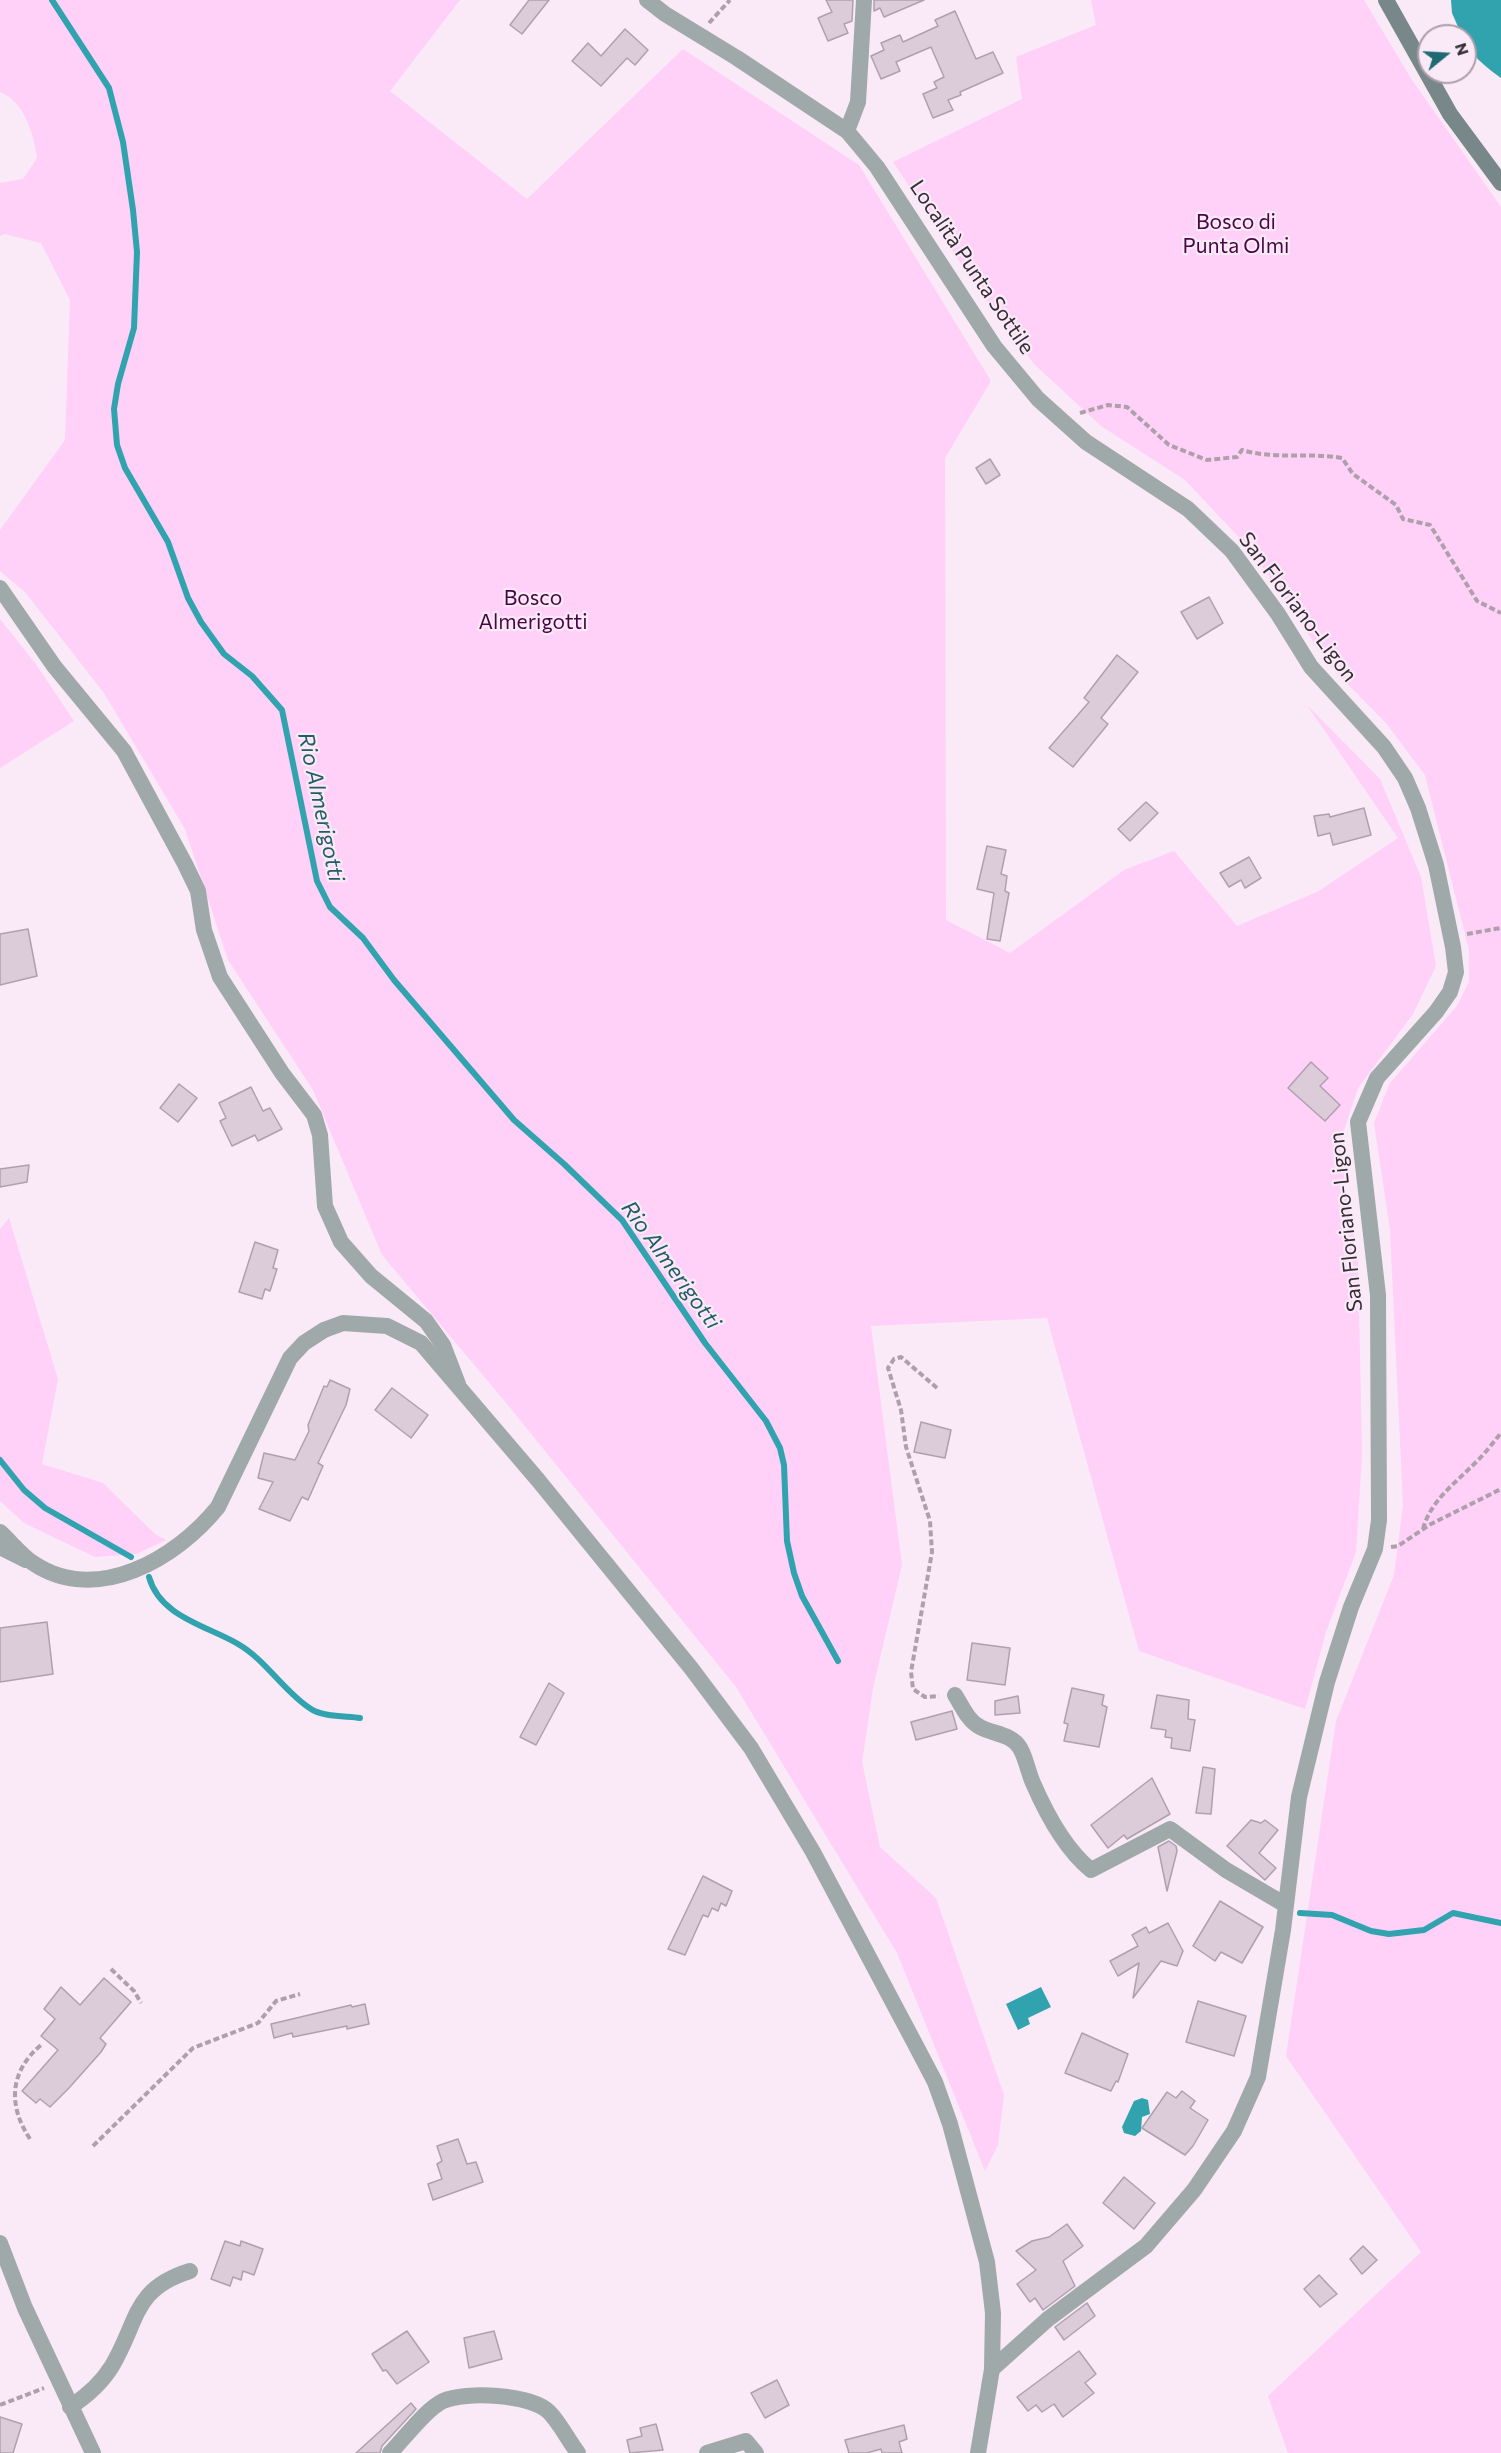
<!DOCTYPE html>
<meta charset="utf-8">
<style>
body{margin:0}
#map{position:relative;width:1501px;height:2453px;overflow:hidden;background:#fae9f7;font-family:Commissioner,sans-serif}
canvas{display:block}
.north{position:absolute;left:1417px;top:24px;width:60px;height:60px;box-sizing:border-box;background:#fae9f7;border:2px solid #ab9ea9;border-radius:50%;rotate:72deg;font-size:16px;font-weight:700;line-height:24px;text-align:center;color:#342d33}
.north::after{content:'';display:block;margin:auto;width:21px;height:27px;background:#1f6a72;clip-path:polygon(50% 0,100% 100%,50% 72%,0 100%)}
</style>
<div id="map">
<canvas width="1501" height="2453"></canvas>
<div class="north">N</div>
</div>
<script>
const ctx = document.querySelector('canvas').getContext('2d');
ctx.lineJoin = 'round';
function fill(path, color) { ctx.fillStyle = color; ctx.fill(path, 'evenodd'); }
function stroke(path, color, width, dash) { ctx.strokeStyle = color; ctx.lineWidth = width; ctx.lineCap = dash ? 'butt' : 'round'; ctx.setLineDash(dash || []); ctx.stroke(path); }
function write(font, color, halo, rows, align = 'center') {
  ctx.font = font + ' Commissioner,sans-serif'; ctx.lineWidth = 4.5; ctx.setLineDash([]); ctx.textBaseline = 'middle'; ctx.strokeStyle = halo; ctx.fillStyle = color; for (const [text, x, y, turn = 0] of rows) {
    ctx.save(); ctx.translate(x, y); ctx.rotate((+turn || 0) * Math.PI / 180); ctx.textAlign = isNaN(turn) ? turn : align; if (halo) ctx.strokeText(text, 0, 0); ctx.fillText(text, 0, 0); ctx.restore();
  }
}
const green = new Path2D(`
 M0,0H460L390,91L527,199L683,49L859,165L991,381L945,458L946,920L1010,953L1124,870L1174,851L1237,926L1317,892L1398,838L1307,705L1380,779L1421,877L1436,966L1413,1014L1358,1088L1339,1145L1358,1262L1362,1454L1356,1552L1326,1632L1305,1709L1139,1651L1047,1318L871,1326L902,1565L873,1688L862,1762L880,1847L936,1898L1004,2095L998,2145L985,2171L897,1953L736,1687L507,1404L382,1255L313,1090L228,960L185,829L104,693L25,592L0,571V530L65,440L70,300L41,243L5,234L0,236V183L23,179L37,158C34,134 24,101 0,92Z
 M1091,0H1364L1412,80L1501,207V2453H1288L1268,2396L1421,2252L1286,2056L1336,1721L1394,1575L1403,1505L1390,1230L1374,1123L1390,1083L1457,1006L1469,982V950L1425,775L1386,723L1330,666L1250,549L1185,480L1101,426L1034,364L978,289L893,162L1022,99L1016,57L1096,25Z
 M0,619L35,663L74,721L0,768Z
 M9,1218L58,1379L42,1464L103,1483L155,1534L166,1540L136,1554L95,1557L24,1523L0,1501V1229Z`);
const water = new Path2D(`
 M1451,0H1501V78C1489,69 1465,52 1465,36H1462L1452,13Z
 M1041,1987L1051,2007L1028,2018L1030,2024L1018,2030L1006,2004Z
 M1142,2098L1148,2100L1150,2114L1142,2117L1141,2131L1135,2136L1124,2133L1122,2127L1134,2101Z`);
const stream = new Path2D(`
 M52,0L109,88L123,142L133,210L137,252L134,328L118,384L114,409L117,445L125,468L168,542L188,598L201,622L224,654L252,676L282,710L317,881L330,907L363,938L394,980L514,1120L564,1164L622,1220L705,1343L766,1421L780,1448L784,1465L787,1541L794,1573L802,1596L838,1661
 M0,1460L24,1490L45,1508L131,1557
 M149,1577C160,1617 208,1626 238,1644C266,1660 285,1693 311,1709C323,1717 346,1716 360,1718
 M1300,1913L1332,1915L1371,1931L1389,1934L1424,1930L1453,1913L1501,1923`);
const building = new Path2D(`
 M529,0H549L522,34L510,25Z
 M826,0H853L852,21L844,24L848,33L828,41L818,18L832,12Z
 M874,0H924L884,17L880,8L874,11Z
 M955,11L976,59L993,52L1003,73L960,92L961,95L948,100L953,110L933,118L923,94L937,88L934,82L944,77L931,47L896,62L900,71L881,79L871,56L884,50L881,43L900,35L903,42L938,26L935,20Z
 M625,29L648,50L635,65L627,58L601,86L572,61L588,43L601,56Z
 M990,459L1000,475L986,484L976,468Z
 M1209,597L1223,623L1197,639L1181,612Z
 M1117,655L1138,672L1101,718L1108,724L1073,767L1049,748L1089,702L1084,698Z
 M1146,802L1158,813L1130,841L1118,829Z
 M1364,808L1371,835L1333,845L1330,833L1318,836L1314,816L1329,814L1330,817Z
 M987,846L1006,850L1001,874L1007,876L1005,891L1009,893L1000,941L987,939L994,893L977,889Z
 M1249,857L1261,878L1245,888L1241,880L1229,887L1220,873Z
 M28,929L37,976L0,985V934Z
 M1311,1062L1328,1078L1320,1086L1340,1105L1325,1121L1288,1088Z
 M179,1084L197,1098L178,1122L160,1108Z
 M251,1087L263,1111L270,1108L282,1129L258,1141L255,1135L232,1146L220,1121L226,1118L219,1103Z
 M29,1165L27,1182L0,1187V1169Z
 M255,1242L278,1250L273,1268L277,1269L270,1291L265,1289L262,1299L239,1292Z
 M330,1380L350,1389L346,1405L318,1463L323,1466L308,1500L302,1497L290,1521L259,1509L273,1482L258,1478L264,1453L295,1460L309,1431L308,1425L324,1386L327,1387Z
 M392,1388L428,1415L411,1438L375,1410Z
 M921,1422L951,1430L945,1458L914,1452Z
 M47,1622L53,1674L0,1682V1628Z
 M972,1643L1010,1648L1005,1685L967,1680Z
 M549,1683L564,1693L536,1745L520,1737Z
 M1072,1688L1104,1695L1102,1705L1107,1707L1099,1747L1064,1741L1068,1724L1064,1723Z
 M1157,1695L1189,1700L1188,1719L1195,1720L1190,1751L1171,1748L1172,1738L1165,1737L1166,1730L1151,1728Z
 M1018,1696L1020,1713L995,1715V1701Z
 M952,1711L957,1729L916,1740L911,1722Z
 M1203,1767L1215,1769L1211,1814L1196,1813Z
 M1152,1778L1170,1814L1127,1839L1124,1835L1108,1848L1091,1825Z
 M1251,1820L1261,1823L1265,1820L1278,1830L1259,1853L1276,1868L1265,1880L1227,1846Z
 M1169,1841L1176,1846L1177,1851L1167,1891L1158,1847Z
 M703,1876L732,1891L726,1906L721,1903L718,1911L712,1908L708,1917L703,1915L685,1955L668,1949Z
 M1220,1901L1263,1927L1242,1963L1221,1952L1215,1961L1193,1946Z
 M1168,1923L1183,1951L1177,1966L1161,1961L1133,1998L1139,1963L1118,1976L1110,1961L1138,1946L1132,1935L1146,1927L1149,1933Z
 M104,1978L131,2002L100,2038L106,2044L101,2052L69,2088L50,2107L40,2099L36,2103L22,2091L58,2050L41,2036L55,2019L44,2009L61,1987L80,2005Z
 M1198,2001L1246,2016L1234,2056L1186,2042Z
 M365,2004L369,2024L347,2029V2026L293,2037L292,2033L274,2038L271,2024L351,2005L352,2007Z
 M1082,2033L1128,2054L1118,2082L1116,2081L1111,2091L1065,2073Z
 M1182,2091L1195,2101L1190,2108L1208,2120L1193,2146L1185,2155L1142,2128L1167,2092L1176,2098Z
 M458,2139L467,2164L476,2162L483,2182L433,2200L428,2184L442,2179L437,2164L442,2161L437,2146Z
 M1124,2177L1155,2203L1134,2229L1103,2203Z
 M1067,2224L1083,2246L1063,2261L1075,2286L1043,2310L1035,2298L1030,2302L1017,2284L1036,2270L1016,2251L1032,2241L1049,2237Z
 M225,2241L240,2246L241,2241L263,2249L254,2275L243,2271L241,2280L233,2277L230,2286L211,2279Z
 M1363,2246L1377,2260L1362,2274L1350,2259Z
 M1319,2275L1337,2294L1320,2307L1304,2289Z
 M1087,2303L1095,2316L1064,2340L1055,2327Z
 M407,2331L429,2362L397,2384L386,2370L383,2371L372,2354Z
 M494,2331L502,2359L469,2368L464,2338Z
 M1079,2351L1096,2374L1085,2383L1094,2393L1063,2417L1054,2404L1042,2412L1036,2405L1028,2411L1017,2397Z
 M777,2380L789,2405L765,2418L751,2393Z
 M411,2403L416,2409L382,2446L380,2453H356Z
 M0,2417L22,2424L13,2453H0Z
 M656,2424L663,2450L630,2453L627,2440L642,2436L640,2428Z
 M904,2425L907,2439L899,2442L902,2453H882L881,2449L867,2453H849L845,2440Z`);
const path = new Path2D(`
 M709,23L730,0
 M1080,413L1108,405L1127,407L1169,445L1207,460L1237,457L1242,450C1276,460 1308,452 1342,458L1353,474L1396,505L1403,519L1430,525L1477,601L1501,613
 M1467,934L1501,928
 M937,1388L901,1357L894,1359L888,1368L901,1410L906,1447L930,1521L932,1552L911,1672L913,1689L925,1697L939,1696
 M1423,1529C1430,1502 1453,1485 1472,1466C1483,1456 1492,1444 1501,1433
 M1391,1547L1398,1546L1431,1524L1501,1489
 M111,1969L134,1991L141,2003
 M30,2139C8,2106 9,2072 41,2045
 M93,2146L193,2048L258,2023L276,2001L300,1994
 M0,2405L44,2388`);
const minor = new Path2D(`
 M647,0L665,14L737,58L847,131L877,167L994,346L1038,399L1086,442L1188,509L1232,551L1278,614L1311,667L1384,747L1405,778L1418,808L1436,865L1453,947L1456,972L1450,992L1436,1012L1377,1078L1358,1122L1378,1295L1379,1520L1375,1549L1351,1607L1327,1682L1299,1797L1283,1930L1258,2077L1234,2131L1194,2190L1146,2246L1048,2319L992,2369
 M847,131L858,102L864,0
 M0,588L54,666L124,751L185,864L198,891L204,930L220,977L282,1073L314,1115L320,1135L325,1206L341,1242L371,1276L426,1321L443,1345L458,1384
 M0,1547L26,1560
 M955,1695C962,1706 968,1721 980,1727C993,1734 1012,1734 1020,1748C1026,1758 1028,1772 1033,1783C1046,1813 1065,1849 1091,1870L1170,1829L1226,1870L1284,1904
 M0,2243L25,2308L93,2453
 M70,2407C87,2396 101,2384 112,2366C139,2321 132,2289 190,2271
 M390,2453C404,2439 426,2409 443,2401C465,2391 531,2394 549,2412C560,2423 568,2440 578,2453
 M707,2453L746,2441L756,2453`);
const tertiary = new Path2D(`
 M0,1532C11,1542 21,1555 33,1563C97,1606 177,1558 218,1507L290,1358L304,1343L324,1330L343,1323L387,1326L421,1343L538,1480L691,1668L751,1748L813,1852L914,2042L935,2082L950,2124L987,2262L993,2313L992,2369L978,2453`);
const secondary = new Path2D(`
 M1386,0L1450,114L1501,183`);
const parkNames = [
 ["Bosco di",1236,222],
 ["Punta Olmi",1236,246],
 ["Bosco",533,598],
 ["Almerigotti",533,622]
];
const streetNames = [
 ["Località Punta Sottile",972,267,56],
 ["San Floriano-Ligon",1298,607,53],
 ["San Floriano-Ligon",1346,1222,-96]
];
const waterNames = [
 ["Rio Almerigotti",321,807,78],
 ["Rio Almerigotti",671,1265,54]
];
fill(green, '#ffd0f8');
fill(water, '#30a3af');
stroke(stream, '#30a3af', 6);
fill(building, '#dccbd9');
stroke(building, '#b0a0ae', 1.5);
stroke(path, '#ada0ab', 4, [6, 3]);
stroke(minor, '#9fa9aa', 16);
stroke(tertiary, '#9fa9aa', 16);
stroke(secondary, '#788889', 16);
write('21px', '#4a0446', '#fae9f7', parkNames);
write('21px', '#342d33', '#fae9f7', streetNames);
write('italic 22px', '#205d64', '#fae9f7', waterNames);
</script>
